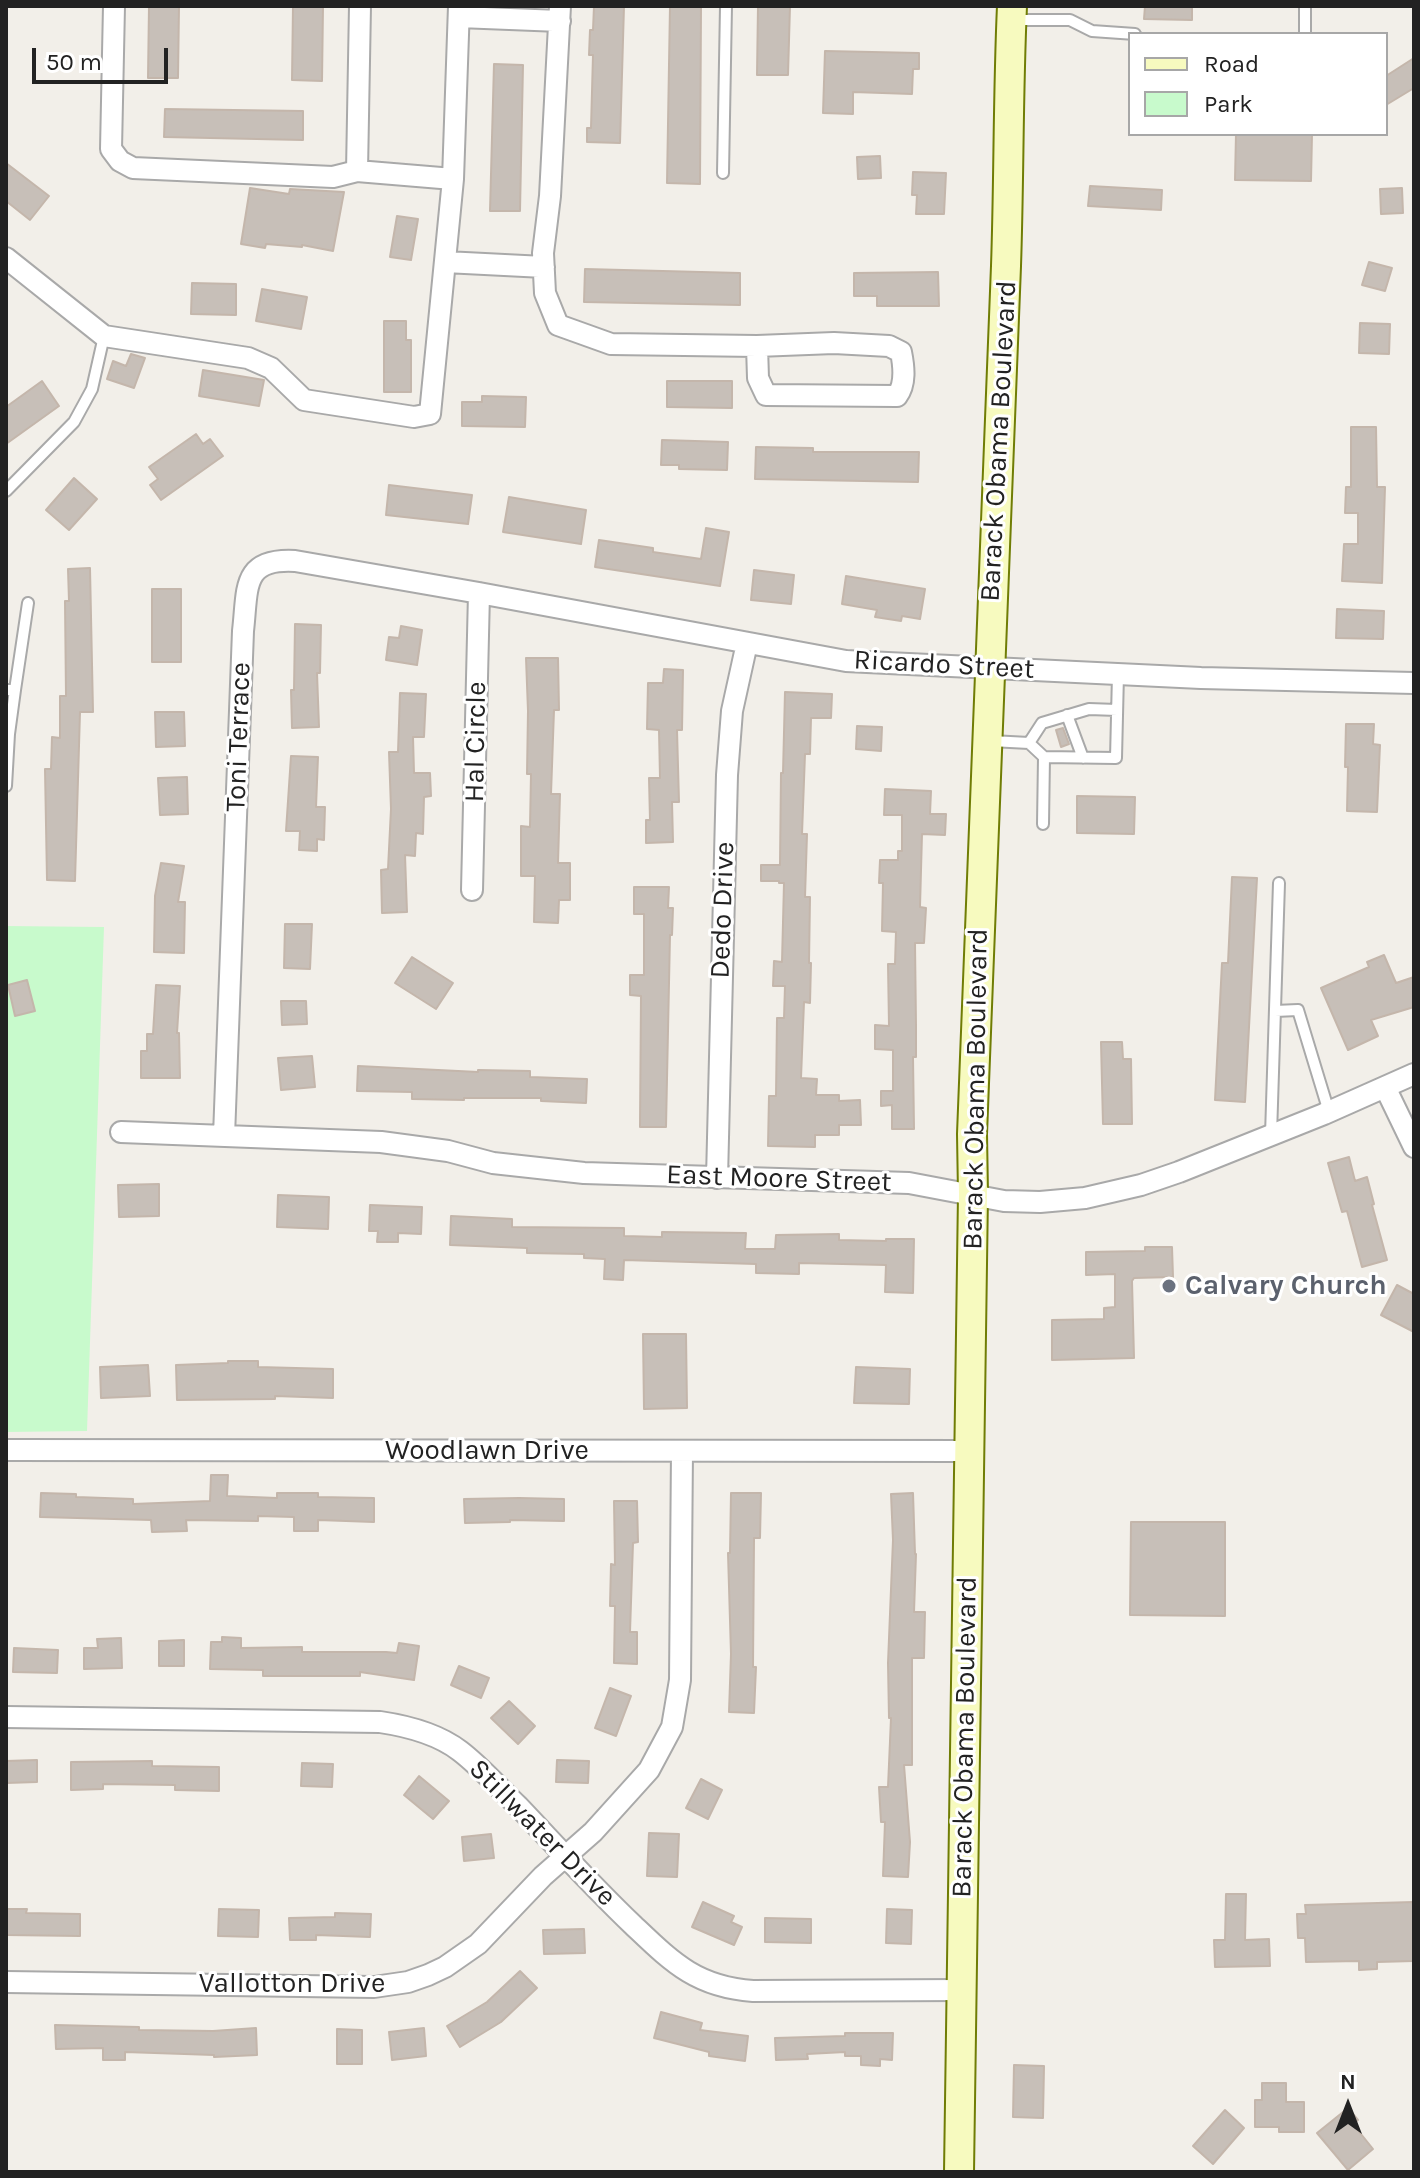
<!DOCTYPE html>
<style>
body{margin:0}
#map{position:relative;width:1420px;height:2178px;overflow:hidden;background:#f2efe9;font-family:Karla,sans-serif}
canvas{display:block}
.frame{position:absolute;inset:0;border:8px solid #222;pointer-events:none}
.legend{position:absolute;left:1128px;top:32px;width:260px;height:104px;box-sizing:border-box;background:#fff;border:2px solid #a7a7a7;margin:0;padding:10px 14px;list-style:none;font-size:24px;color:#222}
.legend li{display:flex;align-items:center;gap:16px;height:40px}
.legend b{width:40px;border:2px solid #a7a7a7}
.north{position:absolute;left:1308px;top:2066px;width:80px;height:80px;-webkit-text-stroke:6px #fff;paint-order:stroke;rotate:0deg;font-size:22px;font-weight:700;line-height:32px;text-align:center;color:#222}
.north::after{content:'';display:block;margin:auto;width:28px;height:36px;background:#222;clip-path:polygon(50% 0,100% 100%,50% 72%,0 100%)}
.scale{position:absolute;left:32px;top:48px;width:136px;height:36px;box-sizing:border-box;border:4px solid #222;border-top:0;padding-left:10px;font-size:24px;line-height:28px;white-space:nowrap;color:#222;-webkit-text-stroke:6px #fff;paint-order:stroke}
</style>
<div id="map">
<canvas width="1420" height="2178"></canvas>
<div class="frame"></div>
<ul class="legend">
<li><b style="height:10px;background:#f7fabf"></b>Road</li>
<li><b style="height:22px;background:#c8facc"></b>Park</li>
</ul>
<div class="north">N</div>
<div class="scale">50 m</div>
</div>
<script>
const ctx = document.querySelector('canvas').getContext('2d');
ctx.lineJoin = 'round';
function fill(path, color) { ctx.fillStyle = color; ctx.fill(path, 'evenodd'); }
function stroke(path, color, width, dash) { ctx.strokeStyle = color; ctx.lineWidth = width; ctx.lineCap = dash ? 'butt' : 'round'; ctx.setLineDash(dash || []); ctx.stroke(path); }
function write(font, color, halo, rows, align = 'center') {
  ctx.font = font + ' Karla,sans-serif'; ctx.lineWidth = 6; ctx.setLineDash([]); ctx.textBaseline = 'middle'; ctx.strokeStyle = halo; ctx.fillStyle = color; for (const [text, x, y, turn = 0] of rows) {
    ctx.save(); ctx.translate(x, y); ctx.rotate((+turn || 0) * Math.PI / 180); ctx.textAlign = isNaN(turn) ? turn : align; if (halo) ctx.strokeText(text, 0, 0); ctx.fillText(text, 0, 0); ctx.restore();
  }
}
const park = new Path2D(`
 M6,926L104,927L87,1431L6,1432Z`);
const building = new Path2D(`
 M149,6H179L178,78H148Z
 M293,6H323L322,81L292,80Z
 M594,6H624L620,143L587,142V128H591L593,55H589L590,30H593Z
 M670,6H701L700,184L667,183Z
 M758,6H790L788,75H757Z
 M1145,6H1192V20L1144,19Z
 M825,51L919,53V69H913L912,94L853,92V114L823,113Z
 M1414,58V88L1386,105V76Z
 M494,64L523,65L520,211H490Z
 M165,109L303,111V140L164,137Z
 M1236,134H1312L1311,181L1235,180Z
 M880,156L881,178L858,179L857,157Z
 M6,163L49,196L30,220L6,201Z
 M913,172L946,173L944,214H916L917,195H912Z
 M1090,186L1162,190L1161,210L1088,206Z
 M250,188L289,194L290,189L344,192L333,251L302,245V247L266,244L265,248L241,244Z
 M1402,188L1403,213L1381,214L1380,189Z
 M397,216L418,219L411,260L390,257Z
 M1369,262L1392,268L1385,291L1362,285Z
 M585,269L740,273V305L584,302Z
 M938,272L939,306H877V296H854V273Z
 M192,283L236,284V315L191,314Z
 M262,289L307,297L301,329L256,321Z
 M384,321H406V340H411V392H384Z
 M1360,323L1390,324L1389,354L1359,353Z
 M131,354L145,358L134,388L107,379L113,361L126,366Z
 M203,370L264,380L259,406L199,396Z
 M42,381L59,406L6,444V407Z
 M667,381H732V408L667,407Z
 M482,396L526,397L525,427L462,426V402H482Z
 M1351,427H1376L1377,487H1385L1382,583L1342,581L1344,544H1358V513H1345L1346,487H1351Z
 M196,434L203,444L210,439L223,456L161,500L150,485L158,479L149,467Z
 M662,440L728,442L727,470L679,469V465H661Z
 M756,447L813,448V452H919L918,482L755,479Z
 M74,478L97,499L69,530L46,510Z
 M389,485L472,495L468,524L386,515Z
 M509,497L586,510L581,544L503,532Z
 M706,528L729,532L720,586L595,567L599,540L653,548V552L701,559Z
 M90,568L93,712H80L75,881L47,880L45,769H51L52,737L60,738V696H66L65,601H69L68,569Z
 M754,570L794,575L791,604L751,600Z
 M846,576L925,589L920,619L902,616L901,621L875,617L877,610L842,604Z
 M152,589H181V662H152Z
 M1337,609L1384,611L1383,639L1336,638Z
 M295,624L321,625L320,673H317L319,727L292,728L291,690H294Z
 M401,626L422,630L417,665L386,660L389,637L399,638Z
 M526,658H558L559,710H554L551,794H560L558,863H570V900H559L558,923L534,922L535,876H521V826L530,827L531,774H527L528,711Z
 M664,669L683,670L682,730H677L679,802H672L673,842L646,843V820H650L649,778H660L659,730L647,729L648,683H663Z
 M785,692L832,694L831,718H811L810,754H805L802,834H807L805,897H810L809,963H811L810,1003L804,1002L801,1078L817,1079L816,1095H839V1101L860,1100L861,1125H839V1135H815V1147L768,1146L769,1096H776L777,1018H784L785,986H773L774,961L782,962L784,883H779V881H761V865H780L781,773H783Z
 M400,693L426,694L424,737H413L414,773H430L431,796L424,797L423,834L416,833L415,856L405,855L407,912L382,913L381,870L388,869L391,809L389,752H398Z
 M155,712H184L185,746L156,747Z
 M1346,724H1374L1373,744L1380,745L1377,812L1347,811L1348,767H1345Z
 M857,726L882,727L881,751L856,749Z
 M1063,728L1069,744L1061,747L1056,730Z
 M291,756L318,757L316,807H325L324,840L317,839V851L299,850L300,831H286Z
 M187,777L188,814L160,815L158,778Z
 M885,789L931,791L930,814H946L945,835L922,834L920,907L926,908L924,943H915L916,1026V1057H913L914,1129H892V1105L881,1106V1091H893V1050L875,1049V1025L889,1026L888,964H895L896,932L882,931L883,883H879L880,860H898V851H902V815H884Z
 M1077,796L1135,797L1134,834L1077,833Z
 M161,863L184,866L178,902H185L184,953L154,952L155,896Z
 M1232,877L1257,878L1245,1102L1215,1100L1222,963H1228Z
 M634,887H669L668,908H673L672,935H670L666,1127H640L641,996L630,995V975H644V914H634Z
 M285,924H312L310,969L284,968Z
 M1384,955L1396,983L1414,977V1007L1371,1020L1378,1036L1348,1050L1321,988L1369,967L1367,962Z
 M412,957L453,983L436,1009L395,983Z
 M27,980L35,1011L15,1016L8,985Z
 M156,985L180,986L177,1033H179L180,1078H141V1051H147V1034H153Z
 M281,1001H306L307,1024L282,1025Z
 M1101,1042H1122L1123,1059H1131L1132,1124H1103Z
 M312,1056L315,1087L281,1090L278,1058Z
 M358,1066L478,1072V1070L530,1071V1077L587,1079L586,1103L541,1101V1098H464V1100L412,1099V1092L357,1091Z
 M1349,1157L1355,1181L1367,1177L1374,1204L1372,1205L1387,1260L1362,1267L1347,1211L1342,1212L1328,1163Z
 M159,1184V1216L119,1217L118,1185Z
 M278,1195L329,1197L328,1229L277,1227Z
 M370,1205L422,1207L421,1234L398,1233V1242H377L378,1231H369Z
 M451,1216L512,1219V1227L624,1228V1236L662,1237V1232L746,1233L745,1249H775L776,1235L839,1234V1240L886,1241V1239H914L913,1293L885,1292L886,1265L799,1263V1274L756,1273V1264L624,1260L623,1280L604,1279L605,1259L584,1258V1254L527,1253V1248L450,1245Z
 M1145,1247H1172L1173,1277L1134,1278L1132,1281L1134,1358L1052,1360V1320L1104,1319V1308L1115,1307V1274L1086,1275V1252L1145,1251Z
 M1397,1285L1414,1294V1332L1381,1315Z
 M643,1334H686L687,1408L644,1409Z
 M228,1361H258V1367L333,1369V1398L275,1396V1399L177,1400L176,1365L228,1363Z
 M148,1365L150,1396L101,1398L100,1367Z
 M856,1367L910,1369L909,1404L854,1403Z
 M211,1475H228L227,1496L277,1498V1493H318V1497L374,1498V1522L318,1520V1531H294V1517L258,1516V1521L186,1520L187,1531L152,1532L151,1520L40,1517L41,1493L76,1494V1497L133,1499V1504L210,1501Z
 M731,1493H761L760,1538H754L753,1667H756L754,1713L729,1712L731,1654L728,1553H730Z
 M913,1493L915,1554H916L914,1612H925L924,1658H912V1765H904L910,1842L908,1877L883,1876L885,1822H881L879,1787H888L891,1718H889L888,1663L893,1540L891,1494Z
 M519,1498L564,1499V1521L510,1520V1522L465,1523L464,1499Z
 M614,1501H637L638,1542L633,1543L630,1632H637V1664L614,1663L615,1606H610L611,1564L615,1565Z
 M1131,1522H1225V1616L1130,1615Z
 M222,1637L241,1638V1648L302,1647V1652H386L397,1653L399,1643L419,1646L414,1680L360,1672V1676H263V1670L210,1669L211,1642H222Z
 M121,1638L122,1668L84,1669V1648H98L97,1639Z
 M184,1640V1666H159V1641Z
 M14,1648L58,1650L57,1673L13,1672Z
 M459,1666L489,1678L481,1698L451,1685Z
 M610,1688L631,1696L616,1736L595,1728Z
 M509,1701L535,1726L518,1744L491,1718Z
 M37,1760V1782L6,1783V1761Z
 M557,1760L589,1761L588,1783L556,1782Z
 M152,1761V1766L219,1767V1791L175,1790V1785L103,1784V1789L71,1790V1762Z
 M302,1763L333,1764L332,1787L301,1786Z
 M419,1776L449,1801L433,1819L404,1795Z
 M701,1779L722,1790L708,1819L686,1808Z
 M649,1833L679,1834L677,1877L647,1876Z
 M491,1834L494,1858L464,1861L462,1837Z
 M1226,1894H1246L1245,1940L1269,1939L1270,1966L1215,1967L1214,1940H1225Z
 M703,1902L734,1916L731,1922L742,1927L734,1945L692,1927Z
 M1414,1902V1961L1377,1962V1969L1359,1970V1961L1306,1962L1305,1938H1298L1297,1914H1306L1305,1905Z
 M6,1909H27L26,1913L80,1914V1936L6,1935Z
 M219,1909L259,1910L258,1937L218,1936Z
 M887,1909L912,1910L911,1944L886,1943Z
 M335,1913L371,1914L370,1937L316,1935V1940H290L289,1918L335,1917Z
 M765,1918L811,1919V1943L765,1942Z
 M584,1929L585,1953L544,1954L543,1930Z
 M520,1971L537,1988L501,2022L460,2047L447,2026L487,2002Z
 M661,2012L702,2023L700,2030L748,2036L745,2061L709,2056V2052L654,2038Z
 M55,2025L139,2027V2030L213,2031L256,2028L257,2055L214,2057V2055L125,2052V2060H103V2048L56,2049Z
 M424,2028L426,2056L392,2060L389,2032Z
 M337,2029L362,2030V2064H337Z
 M845,2033H893L892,2060L880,2059V2066L861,2065V2056H845V2052L807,2054L808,2059L776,2060L775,2038L845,2036Z
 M1014,2065L1044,2066L1043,2118L1013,2117Z
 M1262,2083H1286V2102H1304V2132H1279V2127H1255V2100H1262Z
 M1348,2108L1358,2120L1353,2124L1373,2149L1348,2170L1317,2133Z
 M1225,2110L1244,2128L1213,2164L1193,2146Z`);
const service = new Path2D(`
 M1305,6V34
 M1014,20H1070L1092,31L1135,34
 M723,173L726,6
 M6,491L74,422L92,389L104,336
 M6,690H15L28,603
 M1067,715L1083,758
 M991,741L1029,743L1044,757L1116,758L1118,674
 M1029,743L1042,723L1089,709L1117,710
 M6,786L9,734L15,690
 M1043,824L1044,757
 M1275,1011L1298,1010L1329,1112
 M1271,1135L1279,883`);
const minor = new Path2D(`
 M114,6L111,149L120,161L133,168L333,177L357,171
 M560,6L550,196L543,253L545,293L558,325L611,344L757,346L834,343L889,346L901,352C904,367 906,384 897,396L766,395L758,378L757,346
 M459,17L560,21
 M453,179L459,6
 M6,258L104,336L248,358L271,368L304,400L414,417L430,414L453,179L357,171L360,6
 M445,262L544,267
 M472,890L479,593
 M1385,1087L1414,1147
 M121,1132L381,1142L448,1151L493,1163L584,1173L909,1183L1004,1201L1040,1202L1085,1198L1141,1185L1179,1172L1324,1114L1414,1074
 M224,1136L243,631C248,589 241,558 295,561L479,593L846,661L1201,678L1414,683
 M717,1178L727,775L732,711L747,643
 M6,1450L968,1451
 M6,1717L380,1722C407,1726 438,1734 460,1751C481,1767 499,1788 518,1806C556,1846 593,1887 633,1925C672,1962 696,1987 753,1991L962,1990
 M6,1982L374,1987L408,1982L428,1975L445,1967L478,1944L543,1876L593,1832L649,1770L672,1727L680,1680L682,1451`);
const secondary = new Path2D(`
 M959,2172L973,1194L972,1134L1006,266C1009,180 1008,93 1012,6`);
const markers = [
 [1169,1286,8,"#6b7280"]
];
const streetNames = [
 ["Barack Obama Boulevard",999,441,-87],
 ["Ricardo Street",944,665,3],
 ["Toni Terrace",239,737,-88],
 ["Hal Circle",476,742,-89],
 ["Dedo Drive",723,910,-88],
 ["Barack Obama Boulevard",976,1089,-89],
 ["East Moore Street",779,1179,2],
 ["Woodlawn Drive",487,1451],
 ["Barack Obama Boulevard",965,1737,-89],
 ["Stillwater Drive",542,1833,45],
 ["Vallotton Drive",292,1984]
];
const worshipNames = [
 ["Calvary Church",1185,1286]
];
fill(park, '#c8facc');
fill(building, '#c7bfb8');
stroke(building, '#c4b6ab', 2);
stroke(service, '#a9a9a9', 14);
stroke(minor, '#a9a9a9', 24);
stroke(secondary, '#707d05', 32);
stroke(service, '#fff', 10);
stroke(minor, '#fff', 20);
stroke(secondary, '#f7fabf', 28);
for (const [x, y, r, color] of markers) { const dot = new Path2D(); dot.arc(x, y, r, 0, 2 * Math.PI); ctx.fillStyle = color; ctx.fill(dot); stroke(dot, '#fff', 3); }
write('28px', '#222', '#fff', streetNames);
write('bold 28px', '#5b616d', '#fff', worshipNames, 'left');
</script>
